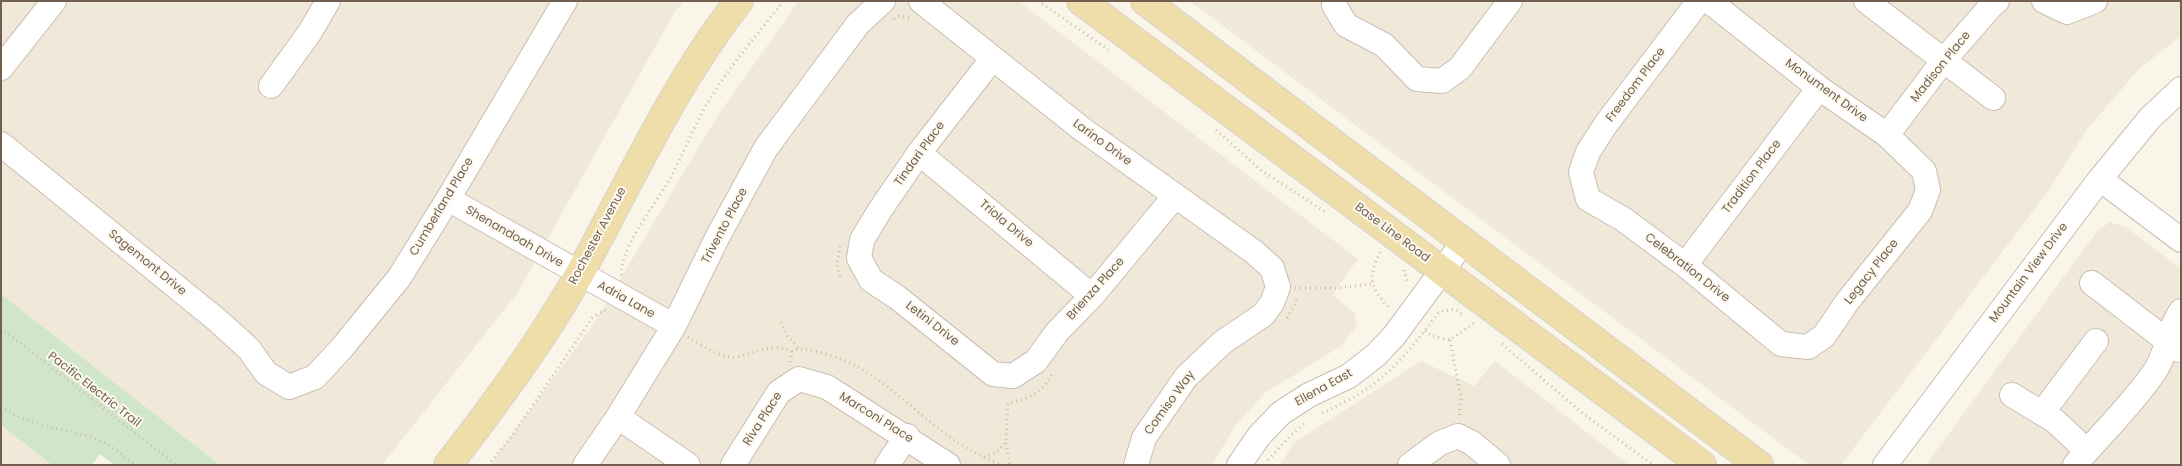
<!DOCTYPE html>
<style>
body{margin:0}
#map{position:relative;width:2182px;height:466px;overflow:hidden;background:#faf5e9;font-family:Poppins,sans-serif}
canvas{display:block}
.frame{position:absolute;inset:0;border:2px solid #715f50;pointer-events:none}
</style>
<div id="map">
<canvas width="2182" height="466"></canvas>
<div class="frame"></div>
</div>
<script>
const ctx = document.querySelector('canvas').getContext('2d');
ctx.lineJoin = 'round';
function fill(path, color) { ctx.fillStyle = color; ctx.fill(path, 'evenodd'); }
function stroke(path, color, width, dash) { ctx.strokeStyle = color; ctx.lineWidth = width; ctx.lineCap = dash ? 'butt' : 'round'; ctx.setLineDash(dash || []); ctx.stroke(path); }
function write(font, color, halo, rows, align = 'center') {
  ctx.font = font + ' Poppins,sans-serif'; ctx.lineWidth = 4; ctx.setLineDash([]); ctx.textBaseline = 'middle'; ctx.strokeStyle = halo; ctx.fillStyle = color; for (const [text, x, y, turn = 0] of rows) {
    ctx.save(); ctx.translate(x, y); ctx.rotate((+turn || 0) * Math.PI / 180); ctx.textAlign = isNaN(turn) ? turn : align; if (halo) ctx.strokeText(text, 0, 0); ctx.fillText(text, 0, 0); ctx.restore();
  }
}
const residential = new Path2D(`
 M1,1H684L675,11L518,292L382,465H220L1,294Z
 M799,1H1018L1358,259L1332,295L1355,313L1357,325L1341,346L1265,393L1235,426L1212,465H490L594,323L718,115Z
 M1190,1H2181V36L2140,68L2087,129L2049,190L1841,465H1809Z
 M2110,222L2126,227L2181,269V465H1926L2098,230Z
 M1421,361L1474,386L1495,361L1629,465H1280L1294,443Z
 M1,425L52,465H1Z`);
const green = new Path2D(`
 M1,294L220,465H114L100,454L92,465H52L1,425Z`);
const path = new Path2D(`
 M1038,1L1109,50
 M894,19L899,16L909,18
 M1216,130L1262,171L1327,213
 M840,246L837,264L841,279
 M1380,252C1367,279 1370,287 1390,309
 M1404,270L1408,283
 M621,275C621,248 652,208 667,184C682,158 693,128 708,102C730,66 757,34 784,1
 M1295,288H1337L1371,284
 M1287,318L1295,305L1297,296
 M781,322L788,337L799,348
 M1,328L176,465
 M1425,331L1432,336L1450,340L1474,323
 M688,337C702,345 719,358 735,357C757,355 765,341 792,351C801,347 808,350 817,352C873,363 909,409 954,440C968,450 985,458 1001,465
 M1450,340L1461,398L1459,418
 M1502,344L1581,412L1653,465
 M790,362L792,351
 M1,406C30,428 64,427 96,439C111,445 123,455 135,465
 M1322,413C1380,388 1402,361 1439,312L1454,309L1463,315
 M1006,443L1010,465
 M984,458L997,452L1006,442L1008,403C1029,399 1042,393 1052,374
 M1268,460L1293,433L1306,422
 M488,465L512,436L592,318L604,310L606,311`);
const minor = new Path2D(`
 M921,1L1082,129L1254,252L1272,268L1278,287L1272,303L1263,315L1223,342L1186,377L1144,438L1136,465
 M1334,1V5L1346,25L1384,45L1417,79L1442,81L1460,68L1510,1
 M1699,1L1606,124L1588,152L1581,172L1588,199L1623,219L1685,265L1781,344L1808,347L1824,336L1847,302L1920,211L1928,190L1924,171L1887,135L1819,88L1709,1
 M1866,1L1993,98
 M2044,1L2067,12L2095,1
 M993,58L919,153L880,210L862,240L859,258L871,280L898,298L993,374L1013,376L1036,361L1057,332L1092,296L1175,196
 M1,68L54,1
 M271,86L310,32L328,1
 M1887,135L1944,60L1991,6L1997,1
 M1,144L217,320L249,349L266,373L289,387L315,377L341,349L399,278L448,199L565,1
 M919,153L1092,296
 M2100,179L2181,240
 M448,199L674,326
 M1685,265L1819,88
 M2092,283L2179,350
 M2012,395L2055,421L2087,451
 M2042,413L2096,341
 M618,417L688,465
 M585,465L618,417L674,326L718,236L766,148L858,24L883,1
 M733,465L779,392L799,379L827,387L948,465
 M887,465L907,436
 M1239,465L1259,436L1281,413L1309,395L1349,376L1376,355L1394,336L1464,241
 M1410,465L1440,443L1458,436L1472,443L1498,465
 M1885,465L2100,179L2150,118L2181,89
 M2075,465C2102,433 2132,405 2155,371C2167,353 2168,329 2181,311`);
const major = new Path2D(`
 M1081,1L1702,465
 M1145,1L1759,465
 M448,465C495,404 541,342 579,275C630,182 673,85 739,1`);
const streetNames = [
 ["Madison Place",1941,67,-51],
 ["Freedom Place",1636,85,-53],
 ["Monument Drive",1826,91,36],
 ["Larino Drive",1102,143,36],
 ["Tindari Place",920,154,-54],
 ["Tradition Place",1752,177,-53],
 ["Cumberland Place",442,207,-59],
 ["Triola Drive",1006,224,40],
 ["Trivento Place",725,226,-62],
 ["Base Line Road",1392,233,37],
 ["Rochester Avenue",598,236,-62],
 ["Shenandoah Drive",514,237,30],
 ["Sagemont Drive",147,263,39],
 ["Celebration Drive",1687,268,38],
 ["Legacy Place",1872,272,-52],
 ["Mountain View Drive",2029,273,-53],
 ["Brienza Place",1096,289,-48],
 ["Adria Lane",626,300,29],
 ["Letini Drive",932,324,38],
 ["Ellena East",1324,388,-29],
 ["Pacific Electric Trail",94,390,38],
 ["Comiso Way",1170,403,-54],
 ["Marconi Place",876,418,32],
 ["Riva Place",763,419,-57]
];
fill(residential, '#f0e8d8');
fill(green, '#d1e6c9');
stroke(minor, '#cabeb0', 26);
stroke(major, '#d7d2ce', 30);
stroke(path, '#d0bca7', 3, [1, 4]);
stroke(minor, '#fff', 24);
stroke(major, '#f0deaa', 28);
write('12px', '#715f50', '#fdf9ef', streetNames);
</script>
